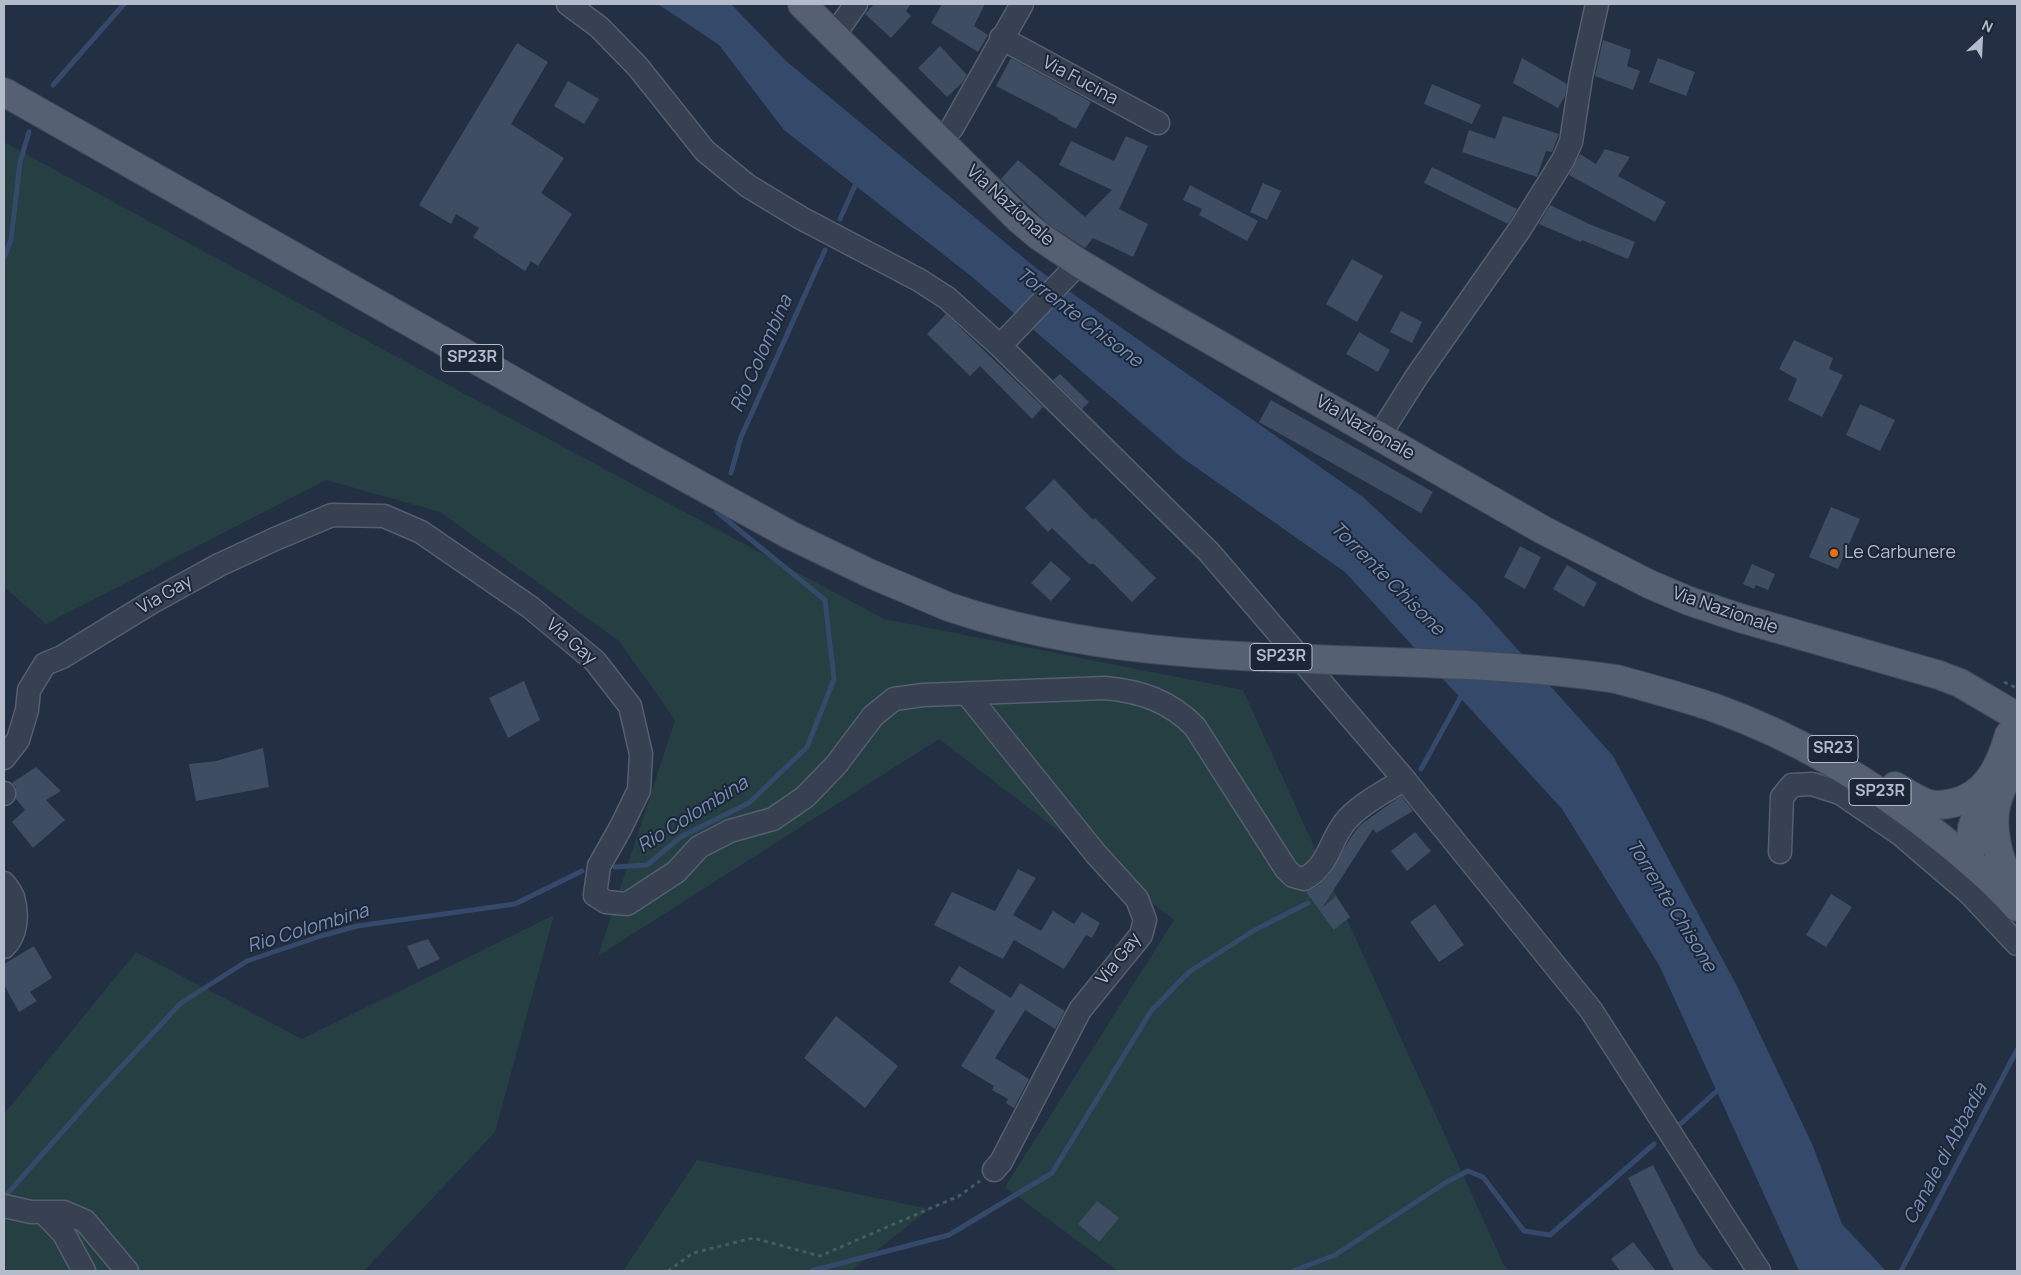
<!DOCTYPE html>
<style>
body{margin:0}
#map{position:relative;width:2021px;height:1275px;overflow:hidden;background:#232f42;font-family:Manrope,sans-serif}
canvas{display:block}
.frame{position:absolute;inset:0;border:5px solid #b4bccc;pointer-events:none}
.north{position:absolute;left:1956px;top:15px;width:50px;height:50px;-webkit-text-stroke:4px #1c2637;paint-order:stroke;rotate:25deg;font-size:14px;font-weight:700;line-height:20px;text-align:center;color:#b4bccc}
.north::after{content:'';display:block;margin:auto;width:18px;height:22px;background:#b4bccc;clip-path:polygon(50% 0,100% 100%,50% 72%,0 100%)}
</style>
<div id="map">
<canvas width="2021" height="1275"></canvas>
<div class="frame"></div>
<div class="north">N</div>
</div>
<script>
const ctx = document.querySelector('canvas').getContext('2d');
ctx.lineJoin = 'round';
function fill(path, color) { ctx.fillStyle = color; ctx.fill(path, 'evenodd'); }
function stroke(path, color, width, dash) { ctx.strokeStyle = color; ctx.lineWidth = width; ctx.lineCap = dash ? 'butt' : 'round'; ctx.setLineDash(dash || []); ctx.stroke(path); }
function write(font, color, halo, rows, align = 'center') {
  ctx.font = font + ' Manrope,sans-serif'; ctx.lineWidth = 4; ctx.setLineDash([]); ctx.textBaseline = 'middle'; ctx.strokeStyle = halo; ctx.fillStyle = color; for (const [text, x, y, turn = 0] of rows) {
    ctx.save(); ctx.translate(x, y); ctx.rotate((+turn || 0) * Math.PI / 180); ctx.textAlign = isNaN(turn) ? turn : align; if (halo) ctx.strokeText(text, 0, 0); ctx.fillText(text, 0, 0); ctx.restore();
  }
}
const green = new Path2D(`
 M4,142L465,394L884,619L1243,690L1504,1265L1510,1271H1118L1005,1187L1174,920L939,739L598,956L675,720L619,641L440,512L326,480L46,624L4,587Z
 M554,915L495,1132L364,1271H4V1114L136,952L302,1039Z
 M697,1160L929,1209L851,1271H623Z`);
const water = new Path2D(`
 M658,4H731L786,61L1036,268L1363,497L1476,603L1613,756L1737,986L1813,1146L1842,1224L1886,1271H1799L1659,965L1562,809L1345,572L1181,457L971,276L784,130L719,45Z`);
const stream = new Path2D(`
 M53,85L124,4
 M840,219L857,181
 M4,258L11,240L20,162L29,132
 M731,473L741,437L825,250
 M1421,769L1463,693
 M615,867L647,865L682,836L749,803L807,747L834,679L825,600L717,512
 M1676,1128L1720,1088
 M8,1193L94,1096L181,1003L247,961L321,936L357,926L515,904L582,871
 M811,1271L949,1235L1052,1173L1151,1011L1189,972L1253,931L1308,903
 M1293,1271L1335,1255L1445,1183L1468,1171L1483,1177L1524,1231L1550,1235L1654,1144
 M1901,1271L2017,1050`);
const building = new Path2D(`
 M874,4H911L906,11L911,16L891,38L865,14Z
 M942,4H985L974,26L988,35L978,52L931,23Z
 M1603,40L1631,50L1627,66L1640,71L1633,90L1595,76Z
 M517,43L548,62L511,124L564,158L541,193L572,214L538,266L531,261L525,271L473,237L479,228L456,214L451,224L419,205Z
 M940,46L967,75L963,82L947,97L918,68Z
 M1011,58L1091,102L1076,129L1057,119L1058,118L996,86Z
 M1522,58L1567,84L1565,96L1558,108L1513,83Z
 M1658,58L1695,72L1686,96L1649,82Z
 M568,81L599,99L584,124L554,106Z
 M1432,84L1481,105L1472,124L1424,104Z
 M1503,116L1559,134L1552,152L1546,151L1537,177L1462,152L1469,130L1495,139Z
 M1126,136L1148,146L1119,209L1148,224L1133,257L1093,238L1085,248L1048,224L1001,179L1018,160L1085,217L1112,190L1059,165L1071,141L1114,161Z
 M1605,149L1630,157L1618,176L1666,202L1655,222L1569,175L1580,154L1596,164Z
 M1432,167L1517,209L1508,224L1424,183Z
 M1263,183L1281,191L1267,220L1250,212Z
 M1190,185L1258,221L1247,241L1199,215L1202,209L1183,200Z
 M1550,205L1589,224L1635,242L1628,259L1582,240L1581,242L1539,224Z
 M1352,259L1383,276L1357,322L1326,304Z
 M1401,311L1422,322L1412,343L1390,332Z
 M946,314L1043,407L1032,419L980,366L970,376L927,334Z
 M1359,332L1390,350L1378,372L1346,354Z
 M1794,340L1833,358L1829,369L1843,375L1822,417L1788,400L1797,379L1779,369Z
 M1060,374L1089,402L1082,409L1053,380Z
 M1271,400L1433,492L1421,513L1259,422Z
 M1860,404L1895,420L1880,451L1846,435Z
 M1054,479L1093,520L1095,518L1156,578L1132,602L1094,564H1089L1052,528L1048,532L1025,508Z
 M1831,507L1860,519L1838,569L1809,557Z
 M1520,546L1541,557L1525,589L1504,577Z
 M1051,561L1071,579L1051,601L1031,583Z
 M1752,564L1775,574L1768,590L1756,585L1754,589L1743,584Z
 M1567,565L1597,583L1584,607L1553,589Z
 M524,681L540,720L508,738L489,698Z
 M263,748L269,787L196,801L189,764L216,761Z
 M36,767L61,791L46,800L65,820L33,848L12,822L25,810L16,799V787L12,783Z
 M1401,796L1413,811L1376,833L1373,829L1322,908L1336,896L1350,917L1334,930L1306,892L1319,885L1329,875L1351,837L1360,825Z
 M1415,832L1431,851L1407,871L1391,851Z
 M1018,869L1036,878L1013,915L1041,931L1053,911L1074,924L1082,912L1100,923L1092,938L1086,935L1064,969L1014,940L1003,959L934,925L952,892L995,911Z
 M1831,894L1852,907L1826,947L1806,935Z
 M1435,904L1464,945L1439,962L1410,922Z
 M428,939L440,959L418,969L407,946Z
 M34,946L52,978L30,992L37,1001L19,1012L4,985V964Z
 M959,966L1011,998L1020,983L1065,1011L1055,1029L1025,1010L995,1058L1029,1079L1014,1108L1006,1103L1008,1099L992,1090L994,1086L961,1066L995,1011L949,982Z
 M836,1016L898,1066L865,1108L804,1058Z
 M1653,1165L1698,1253L1714,1271H1674L1628,1178Z
 M1097,1201L1119,1218L1099,1242L1078,1224Z
 M1633,1242L1656,1271H1620L1611,1259Z`);
const path = new Path2D(`
 M2004,682L2017,688
 M668,1271L693,1253L753,1238L820,1256L959,1196L980,1181`);
const minor = new Path2D(`
 M568,4L599,27L638,67L705,151L748,186L801,218L919,280L947,298L1000,346L1209,552L1404,779L1591,1010L1759,1271
 M834,35L856,4
 M1001,38L1158,123
 M941,141L952,128L1022,4
 M1000,346L1079,263
 M1379,436L1417,376L1520,229L1563,160L1571,142L1581,77L1597,4
 M967,694L1096,854L1137,899L1145,920L1141,935L1080,1010L1001,1162L994,1170
 M4,758L18,740L27,710L29,690L45,664L62,657L152,602L219,565L275,539L332,515L384,516L421,532L530,607L595,661L630,706L641,754L639,790L621,827L599,866L595,895L606,902L627,904L676,872L699,847L730,831L773,819L805,797L836,765L873,716L894,699L923,695L1105,688C1140,691 1170,701 1195,727L1286,869L1293,876L1304,879C1329,866 1329,842 1345,822C1358,805 1387,791 1404,779
 M4,793V794
 M1780,852L1782,797L1792,785L1812,784L1840,793L1900,834L1969,893L2017,944
 M4,883C7,887 11,892 13,897C18,914 17,935 4,947
 M4,1206L31,1212H64L85,1221L127,1271
 M44,1213L64,1234L84,1271`);
const major = new Path2D(`
 M802,4L1020,220L1039,236L1079,263L1151,306L1543,530L1649,584L1689,601L1740,618L1939,675L1960,683L2011,713
 M4,92L630,447L790,535L871,574L949,607
 M1616,679C1649,688 1683,697 1715,708C1799,738 1875,784 1944,840C1970,861 1995,882 2017,907
 M2013,765C2006,779 1997,795 1995,812C1992,839 2002,870 2017,893
 M1895,786C1905,792 1915,799 1926,803C1934,806 1944,805 1953,803C1987,795 2000,766 2009,735
 M1970,861L1972,828L1987,782`);
const majorBridge = new Path2D(`
 M949,607C1164,680 1395,646 1616,679`);
const markers = [
 [1834,553,5,"#e8710a"]
];
const shields = [
 [472,358,62],
 [1281,657,62],
 [1833,749,50],
 [1880,792,62]
];
const shieldNames = [
 ["SP23R",472,358],
 ["SP23R",1281,657],
 ["SR23",1833,749],
 ["SP23R",1880,792]
];
const streetNames = [
 ["Via Fucina",1080,81,28],
 ["Via Nazionale",1010,206,42],
 ["Via Nazionale",1365,428,30],
 ["Via Gay",165,595,-30],
 ["Via Nazionale",1725,611,19],
 ["Via Gay",571,642,41],
 ["Via Gay",1119,959,-52]
];
const poiNames = [
 ["Le Carbunere",1844,553]
];
const waterNames = [
 ["Torrente Chisone",1079,318,37],
 ["Rio Colombina",762,354,-66],
 ["Torrente Chisone",1387,579,45],
 ["Rio Colombina",693,815,-32],
 ["Torrente Chisone",1671,906,58],
 ["Rio Colombina",308,929,-17],
 ["Canale di Abbadia",1946,1154,-62]
];
fill(green, '#253f43');
fill(water, '#35496a');
stroke(stream, '#35496a', 5);
fill(building, '#3e4d62');
stroke(minor, '#555f6f', 25);
stroke(major, '#414a5b', 30);
stroke(path, '#435c60', 3, [4, 4]);
stroke(minor, '#374152', 22);
stroke(major, '#556072', 28);
stroke(majorBridge, '#414a5b', 30, []);
stroke(majorBridge, '#556072', 28);
for (const [x, y, r, color] of markers) { const dot = new Path2D(); dot.arc(x, y, r, 0, 2 * Math.PI); ctx.fillStyle = color; ctx.fill(dot); stroke(dot, '#1c2637', 2); }
for (const [x, y, w] of shields) { const box = new Path2D(); box.roundRect(x - w / 2, y - 13.5, w, 27, 4); ctx.fillStyle = '#1c2637'; ctx.fill(box); stroke(box, '#b4bccc', 1); }
write('bold 16px', '#b4bccc', null, shieldNames);
write('18px', '#b4bccc', '#1c2637', streetNames);
write('18px', '#b4bccc', '#1c2637', poiNames, 'left');
write('italic 19px', '#7991b6', '#1c2637', waterNames);
</script>
